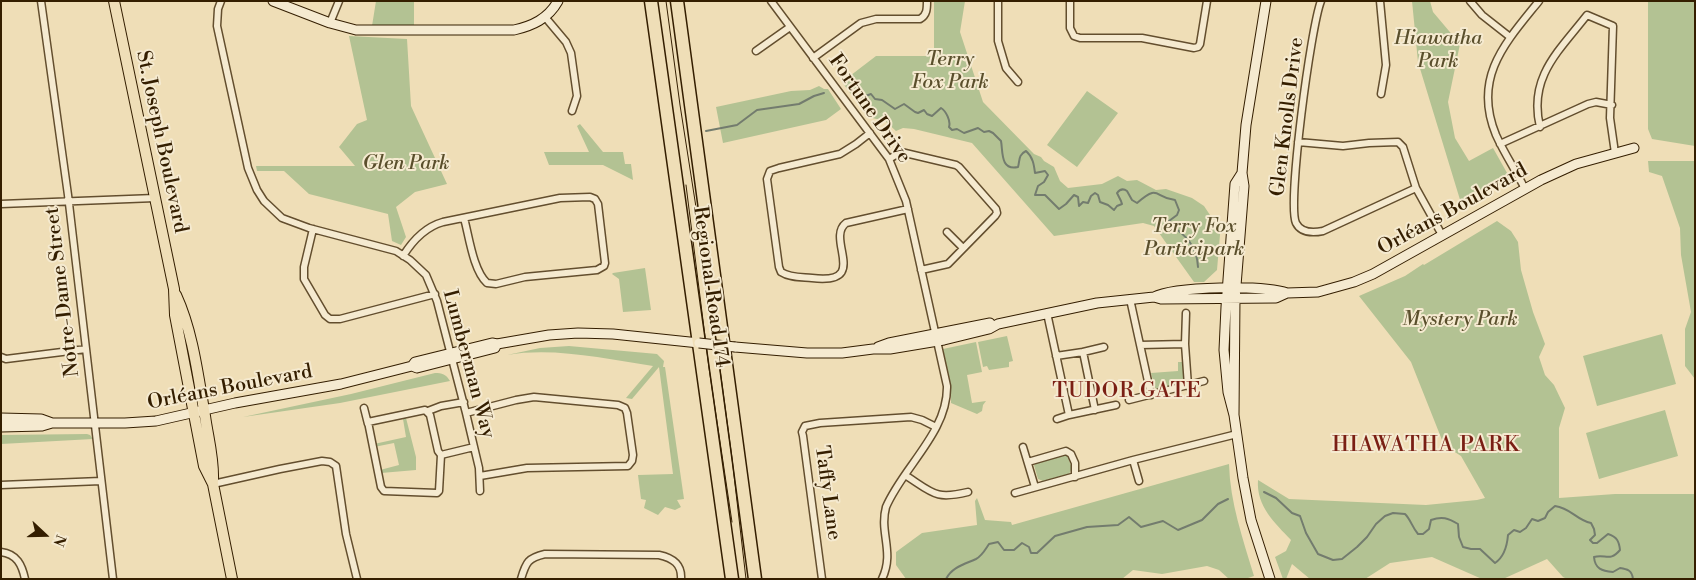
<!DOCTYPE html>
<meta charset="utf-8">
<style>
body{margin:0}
#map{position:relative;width:1696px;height:580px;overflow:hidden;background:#efdeb7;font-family:"Libre Bodoni",serif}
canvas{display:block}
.frame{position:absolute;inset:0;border:2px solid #341e00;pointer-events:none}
.north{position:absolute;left:20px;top:510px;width:50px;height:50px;-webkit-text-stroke:4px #f5ead0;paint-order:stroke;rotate:111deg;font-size:14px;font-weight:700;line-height:20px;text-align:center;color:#341e00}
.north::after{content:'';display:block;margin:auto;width:18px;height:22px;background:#341e00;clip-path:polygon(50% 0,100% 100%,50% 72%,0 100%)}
</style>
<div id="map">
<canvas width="1696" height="580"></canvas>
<div class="frame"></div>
<div class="north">N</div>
</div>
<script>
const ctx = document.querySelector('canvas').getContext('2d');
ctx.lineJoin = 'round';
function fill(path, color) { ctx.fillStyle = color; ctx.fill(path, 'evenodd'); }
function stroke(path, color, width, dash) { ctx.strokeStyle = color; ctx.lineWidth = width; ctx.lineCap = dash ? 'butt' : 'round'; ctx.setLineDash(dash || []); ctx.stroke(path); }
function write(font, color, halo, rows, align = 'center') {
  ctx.font = font + ' "Libre Bodoni",serif'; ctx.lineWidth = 4; ctx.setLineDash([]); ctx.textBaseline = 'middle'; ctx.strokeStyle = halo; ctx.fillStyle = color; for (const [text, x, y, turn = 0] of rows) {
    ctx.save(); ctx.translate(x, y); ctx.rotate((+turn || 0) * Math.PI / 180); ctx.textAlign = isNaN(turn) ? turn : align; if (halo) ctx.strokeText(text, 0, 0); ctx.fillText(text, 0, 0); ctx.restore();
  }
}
const green = new Path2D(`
 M376,1H414V26H372Z
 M934,1H965L960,32L983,102L1034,154L1041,157L1044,161L1054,167L1060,181L1068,188L1102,184L1118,176L1127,181L1137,180L1156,190L1166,189L1192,198L1204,206L1212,218L1221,223L1217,270L1204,282H1194L1154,226L1143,223L1054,236L972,143L914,129L903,128L896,131L885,121L868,117L842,82L876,56H934Z
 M1412,1H1430L1433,12L1460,44L1448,102L1455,138L1469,161L1493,148L1511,180L1490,192L1484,190L1461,203L1418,62Z
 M1648,1H1695V146L1652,139L1648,129Z
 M349,36L407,39L411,106L447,184L415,192L396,207L406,237L401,245L392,241L388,214L309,194L284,171H257L256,166H355L339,147L357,124L367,120Z
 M819,86L824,89H828L841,109L826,120L723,143L716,107L791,91L810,90Z
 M1087,91L1118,113L1077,167L1047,145Z
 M580,124L603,152H623L625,164H631L633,180L603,165H549L544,152H589L577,126Z
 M1648,161H1695V379L1685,366V329L1691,312L1681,255L1680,228L1662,176L1649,172Z
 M1497,221L1511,231L1518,242L1521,270L1533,312L1545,344L1539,357L1545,375L1554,385L1565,408L1559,428V498L1615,494H1695V579H1567L1563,577L1547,559L1503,579H1482L1432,557L1390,563L1365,579H1310L1292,564L1286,579H1283L1275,557L1286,551L1291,540C1275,523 1256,506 1258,480L1289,499L1426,505L1477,500L1485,498L1461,456L1444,445L1411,362L1359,296L1405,276L1423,264L1424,265Z
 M645,268L651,310L623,312L619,279L612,274L613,273Z
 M1662,334L1676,384L1597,406L1583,356Z
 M1007,336L1013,361L1009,362V367L989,370L987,366L983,367L978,342Z
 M976,342L982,372L967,375L972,403L986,401L983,405L982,411L977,414L951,403V386L943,349Z
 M569,346L657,354L664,361L663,367H665L684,499L677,500L681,507L675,510L665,507L658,515L644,508L646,500L641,499L638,475L673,474L659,367L632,399L626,398L653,366C605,359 555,347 507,355L540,348Z
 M1178,362H1183L1184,376L1182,382L1158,389L1155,388L1151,373L1178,371Z
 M435,373C442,373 446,374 450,381L340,403L243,417L351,394Z
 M1665,410L1678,456L1599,479L1586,433Z
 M406,418L416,457V470L381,473L380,470L399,465L394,443L374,447V444L406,437L403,419Z
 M87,434L90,435L93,439L1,444V435Z
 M1065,454L1067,455L1072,468L1069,474L1043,481L1038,479L1034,465L1037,462Z
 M1229,464C1230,503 1243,539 1254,576L1245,579H1229L1219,570L1207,566L1162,574L1133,570L1122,579H906L896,565V552L922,533L977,525L975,501L977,498L985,520L1011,522L1012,525Z`);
const stream = new Path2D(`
 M860,98L871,94L875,99L882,100L895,109L904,104L915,112L918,113L924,110L927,114L932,116L941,108C946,111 951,121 949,127L952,130L957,129L964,133L978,128L984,132L989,131L993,133L1001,141C1003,151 1000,171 1018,167C1020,160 1018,155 1026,151C1033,157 1034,165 1035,173L1045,171L1048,175L1044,182L1038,186L1035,195H1045L1059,209L1066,204L1074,195L1078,197L1079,206L1083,202L1088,203L1091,196L1095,193L1098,195L1100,202L1108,205L1114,210L1117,206L1122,204L1121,201L1117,193C1120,189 1123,188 1127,191L1132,200L1137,203C1160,183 1154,198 1175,200L1179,210L1177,215L1169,221V224C1186,235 1197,246 1198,267
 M706,131L737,125L757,110L799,104L814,96L824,93
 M1264,492L1276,498L1292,513L1300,516L1306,533L1318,554L1333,560L1342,559L1357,547L1367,537L1376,524L1385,516L1393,513L1405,514C1411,520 1412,527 1418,534H1423L1429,529L1431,520C1442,516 1448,518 1458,524L1459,537L1463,547L1471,549H1480L1495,563C1504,557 1507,547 1508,535L1514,530L1520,532L1526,528L1532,519L1538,521L1545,518L1548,512L1555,506C1571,508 1576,520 1591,523L1594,529L1595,535L1590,540L1593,543H1597L1608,534C1617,537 1619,541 1620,550C1610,562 1606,554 1594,557C1595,569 1602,571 1613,572L1620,568C1627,569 1632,570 1633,579
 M946,579C952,567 965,564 976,559C982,556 985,550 989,544L998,542L1004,550H1014L1022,543L1029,547L1031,553H1037L1055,536L1087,527L1118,525L1129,517L1141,527L1163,521L1178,530L1202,520L1218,504L1228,499`);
const street = new Path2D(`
 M41,1L68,195L113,579
 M221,1L218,9L217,26L248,168L257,190L264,201L282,218L309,228L396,251L410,260L426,275L437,301L466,413L479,468L480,491
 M771,1L889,159L906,201L947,386C948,432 903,467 886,507C879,533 895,552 882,579
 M998,1V41L1006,68L1018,82
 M1070,1V28L1074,36L1080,38H1142L1194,48L1198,47L1200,44L1207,1
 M1321,1C1311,26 1287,204 1296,223C1301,233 1313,233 1323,231L1416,188
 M1380,1L1386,65L1381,94
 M1470,1L1482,15L1510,37
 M545,17L566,42L571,53L577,96L572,111
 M330,23L339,1
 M756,51L790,27
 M813,58L861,23L876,19H920C927,15 927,9 927,1
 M1540,127C1528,77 1559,51 1587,15L1613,26L1610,118L1615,153
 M870,133L856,144L840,154L779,168L770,171L767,179L779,267L781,272C790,278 803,277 812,278C871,285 825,239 846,223L908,209
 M1298,142L1343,146L1369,143L1398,142L1403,147L1416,188L1442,235
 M1500,144L1588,104L1596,102L1612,105
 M889,159L901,152L956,165L959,167L996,209L997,213L995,216L948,264L921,270
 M1525,189C1516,171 1504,153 1496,135C1472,77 1506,42 1539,1
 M1,204L155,198
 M313,229L304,267V279L325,315L330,319H340L435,294
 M947,232L963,248
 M403,256C413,240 425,227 443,222L560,198L590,197L595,199L598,204L605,263L604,266L597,270L525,277L496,284L487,283C473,270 469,236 464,218
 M1130,299L1151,395
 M1047,313L1069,415
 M1185,344L1186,313
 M1140,345L1185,344L1188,386
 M1056,356L1083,352
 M1,357L6,359L86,349
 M1129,400L1204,381
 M364,408L368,424
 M425,410L430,415L438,451L441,455L439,491L437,493L384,491L381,487L368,422Z
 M1095,410L1083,352L1104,347
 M428,411L441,406L464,402
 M466,413L516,400L534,397L618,405L625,408L627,413L633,455L632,461L628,466L527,468L480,476
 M1057,419L1069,415L1116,405
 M1023,447L1035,487
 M441,455L474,447
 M1133,460L1139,481
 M1028,462L1066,451L1071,454L1075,463V477
 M905,475C933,493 935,500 968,492
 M213,484L280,469L322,461L330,462L336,466L346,534L357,579
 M1,485L101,481
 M1015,493L1133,460L1237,434
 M1,552C17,554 22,565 25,579
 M521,579C526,562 528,558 545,554L659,555C673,558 682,564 681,579
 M822,579L803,436L802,432L805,426L820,423L911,417L922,420L936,427`);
const secondary = new Path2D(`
 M273,1L330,23L356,30H514C532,26 548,19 558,1
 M1242,173L1235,184L1226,307L1224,350L1228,392L1234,415L1243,478L1251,520L1270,579
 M1154,297C1174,286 1266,285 1287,293
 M735,347L807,353H842L873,349H890L944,340L989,329L998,324L1097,303L1154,297L1161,299L1276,298L1287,293L1318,292L1354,282L1373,274L1541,180L1576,164L1634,148
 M878,347L889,343L990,323
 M412,366L415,362L492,343L497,344L549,335L578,333L613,334L699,343
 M1234,415L1235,298L1244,186L1242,173L1246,125L1266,1
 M1,418L41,419L52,423H125L156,421L235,403L341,384L412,366L417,368L495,348L497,344
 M1,427L42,426L52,423`);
const primary = new Path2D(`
 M114,1L174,289L175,315L204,466L213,484L232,579
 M176,295C193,332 198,376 205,416C208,438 214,458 213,481`);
const highway = new Path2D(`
 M651,1L732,579
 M677,1L755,579`);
const tram = new Path2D(`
 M666,1L680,105L711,303L732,458L746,579
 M686,185L709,368L732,522`);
const secondaryBridge = new Path2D(`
 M699,343L735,347`);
const parkNames = [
 ["Hiawatha",1438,39],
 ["Park",1438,62],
 ["Terry",950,60],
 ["Fox Park",950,83],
 ["Glen Park",406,164],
 ["Terry Fox",1194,227],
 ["Participark",1194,250],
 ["Mystery Park",1460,320]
];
const streetNames = [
 ["Fortune Drive",869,109,55],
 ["Glen Knolls Drive",1288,117,-83],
 ["St. Joseph Boulevard",161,142,78],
 ["Orléans Boulevard",1453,210,-29],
 ["Regional Road 174",710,287,82],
 ["Notre-Dame Street",63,292,-97],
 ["Lumberman Way",468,364,75],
 ["Orléans Boulevard",230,388,-11],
 ["Taffy Lane",827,493,82]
];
const neighbourhoodNames = [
 ["TUDOR GATE",1127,392],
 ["HIAWATHA PARK",1426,446]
];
fill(green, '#b3c293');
stroke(stream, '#737c6e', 2);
stroke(street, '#634e2e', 9);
stroke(secondary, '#341e00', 11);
stroke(primary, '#341e00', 12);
stroke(highway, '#341e00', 15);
stroke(street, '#f5ead0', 6);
stroke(secondary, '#f5ead0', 9);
stroke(primary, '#efdeb7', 10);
stroke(highway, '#efdeb7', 12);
stroke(tram, '#341e00', 1);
stroke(secondaryBridge, '#341e00', 11, []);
stroke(secondaryBridge, '#f5ead0', 9);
write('italic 20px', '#5a4f2c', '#f5ead0', parkNames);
write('20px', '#341e00', '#f5ead0', streetNames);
ctx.letterSpacing = '1px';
write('21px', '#7a1f14', '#f5ead0', neighbourhoodNames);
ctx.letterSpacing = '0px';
</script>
